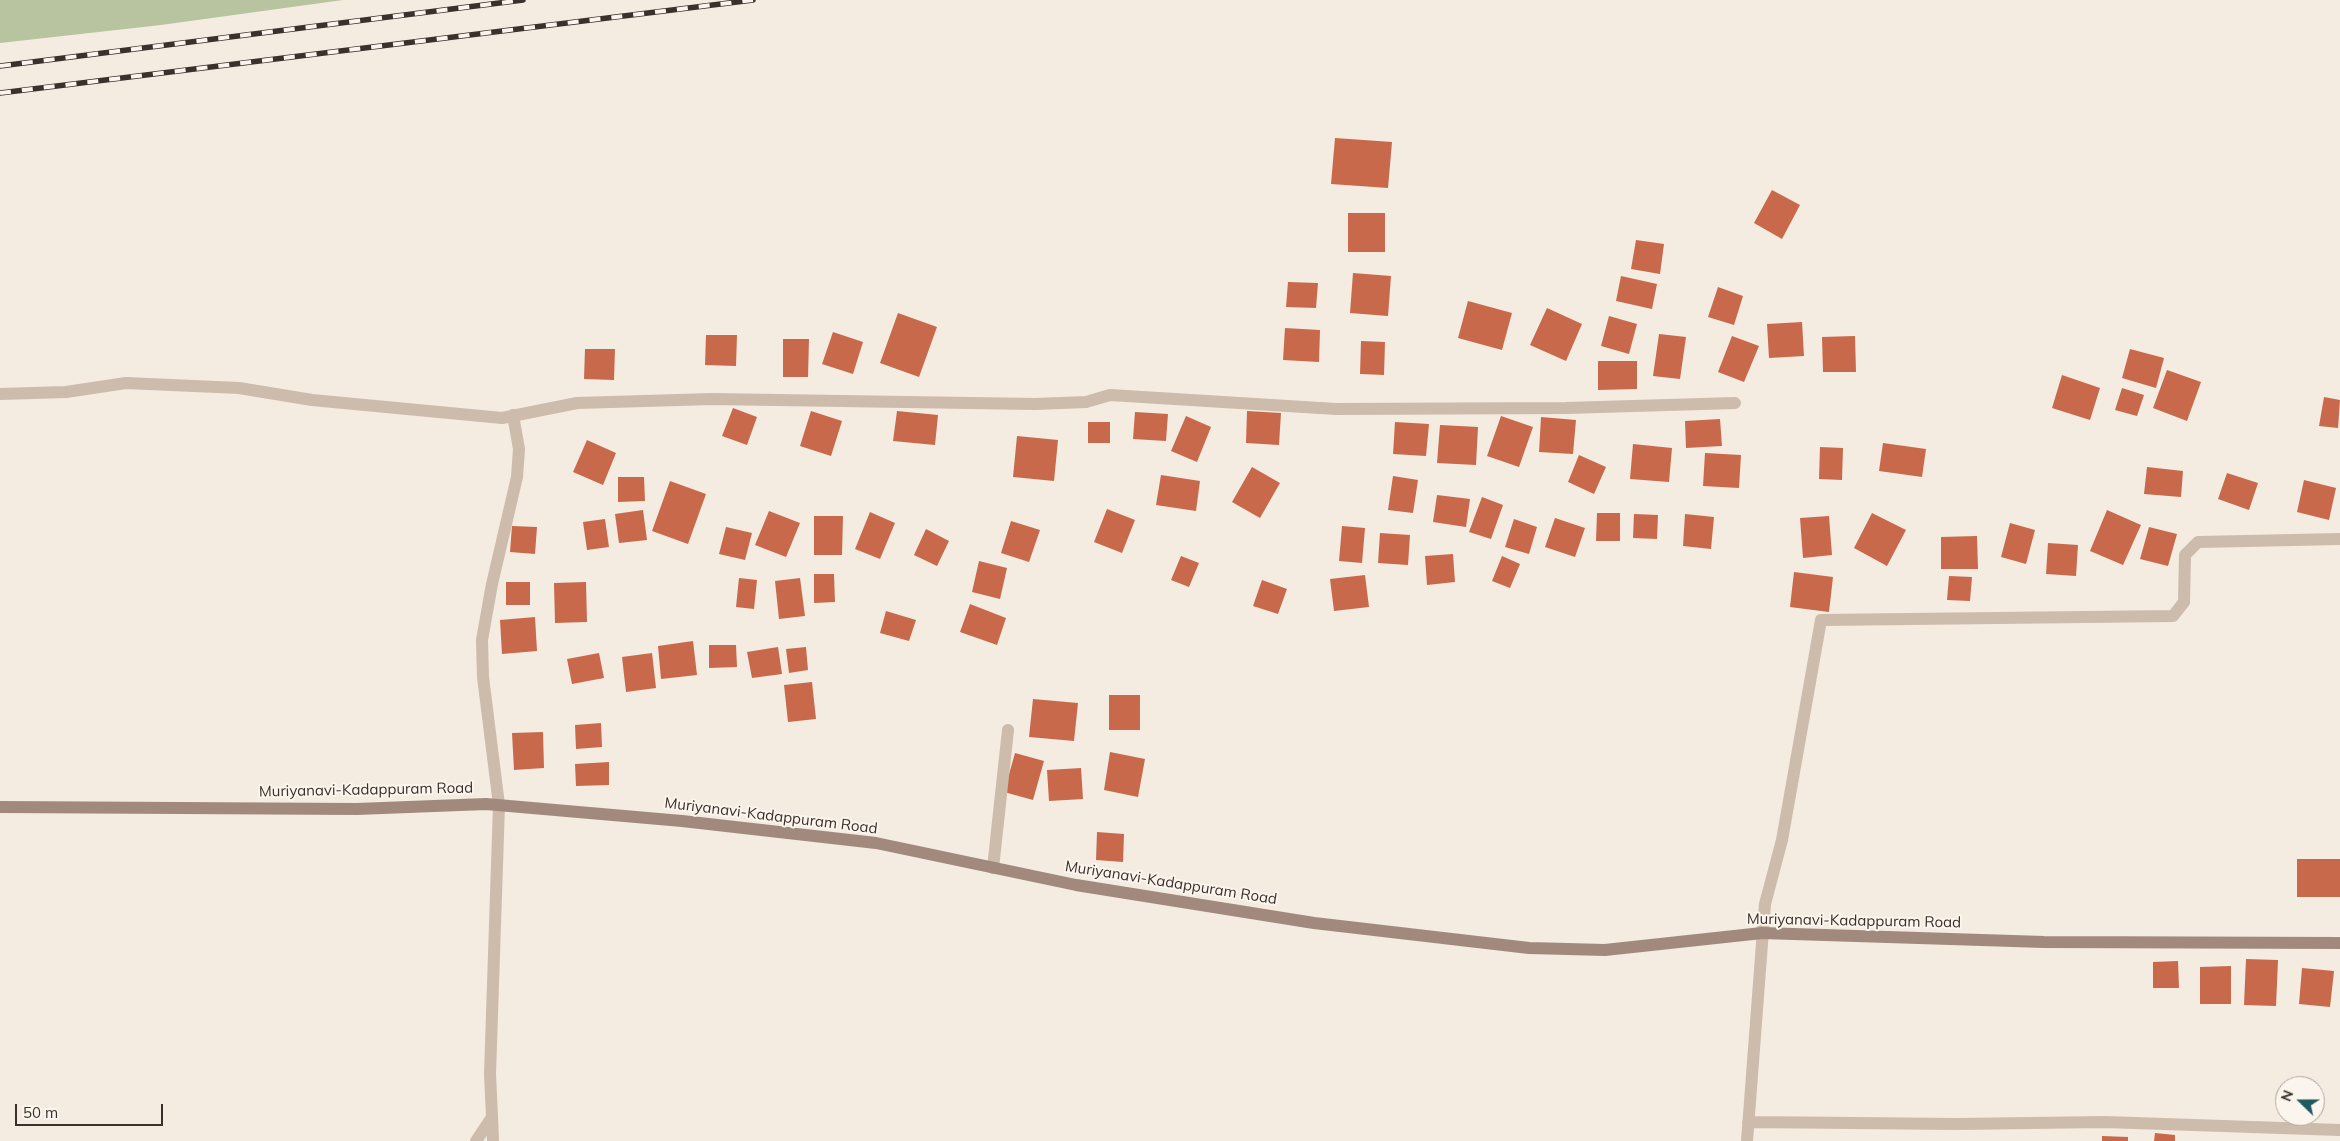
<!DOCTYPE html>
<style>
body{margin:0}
#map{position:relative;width:2340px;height:1141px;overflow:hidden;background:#f4ebe1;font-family:Mulish,sans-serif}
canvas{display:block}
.north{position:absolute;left:2275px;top:1076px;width:50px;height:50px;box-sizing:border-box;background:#fbf5ee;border:1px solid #aea6a0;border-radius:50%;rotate:292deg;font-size:14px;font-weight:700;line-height:20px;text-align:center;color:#3b302b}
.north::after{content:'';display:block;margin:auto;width:18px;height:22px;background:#1f5a5e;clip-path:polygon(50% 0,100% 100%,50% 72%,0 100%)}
.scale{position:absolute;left:15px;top:1104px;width:148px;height:22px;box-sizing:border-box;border:2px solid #3b302b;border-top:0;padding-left:6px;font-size:15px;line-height:18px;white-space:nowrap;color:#3b302b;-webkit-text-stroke:4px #fbf5ee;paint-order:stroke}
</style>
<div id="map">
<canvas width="2340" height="1141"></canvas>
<div class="north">N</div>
<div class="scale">50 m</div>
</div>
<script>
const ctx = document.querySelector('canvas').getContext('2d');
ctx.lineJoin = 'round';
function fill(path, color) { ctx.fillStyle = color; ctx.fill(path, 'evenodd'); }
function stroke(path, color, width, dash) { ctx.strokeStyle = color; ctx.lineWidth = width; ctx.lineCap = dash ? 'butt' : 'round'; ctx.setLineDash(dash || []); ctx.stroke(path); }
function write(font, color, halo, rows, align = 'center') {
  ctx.font = font + ' Mulish,sans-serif'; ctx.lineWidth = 4; ctx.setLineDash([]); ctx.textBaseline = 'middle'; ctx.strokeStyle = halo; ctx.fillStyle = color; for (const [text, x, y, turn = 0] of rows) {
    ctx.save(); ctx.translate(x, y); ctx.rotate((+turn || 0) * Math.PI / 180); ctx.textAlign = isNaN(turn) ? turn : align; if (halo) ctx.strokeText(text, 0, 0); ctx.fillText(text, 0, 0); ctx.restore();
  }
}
const green = new Path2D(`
 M0,0H343L161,25L0,43Z`);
const building = new Path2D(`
 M1335,138L1392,142L1388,188L1331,184Z
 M1772,190L1800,205L1782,239L1754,223Z
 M1348,213H1385V252H1348Z
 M1636,240L1664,244L1660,274L1631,269Z
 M1353,273L1391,276L1388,316L1350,313Z
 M1621,276L1657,284L1652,309L1616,301Z
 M1288,282L1318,283L1316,308L1286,307Z
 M1718,287L1743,296L1734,325L1708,317Z
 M1468,301L1512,313L1502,350L1458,338Z
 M1547,308L1582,324L1566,361L1530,345Z
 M898,313L937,327L919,377L880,363Z
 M1609,316L1637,324L1629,354L1601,346Z
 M1802,322L1804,356L1769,358L1767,324Z
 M1285,328L1320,330L1319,362L1283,360Z
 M833,332L863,342L853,374L822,364Z
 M1659,334L1686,337L1680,379L1653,376Z
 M706,335H737L736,366L705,365Z
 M1732,336L1759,346L1744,382L1718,372Z
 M1855,336L1856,372H1823L1822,337Z
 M783,339H809L808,377H783Z
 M1361,341L1385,342L1384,375L1360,374Z
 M585,349H615L614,380L584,379Z
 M2130,349L2164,358L2156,388L2122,378Z
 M1598,361H1637V389L1598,390Z
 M2167,370L2201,382L2187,421L2153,408Z
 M2062,375L2100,388L2090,420L2052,408Z
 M2122,388L2144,395L2137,416L2115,410Z
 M2324,397L2340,400L2338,428L2319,426Z
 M733,408L757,417L747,445L722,436Z
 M811,411L842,421L831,456L800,446Z
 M897,411L938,415L935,445L893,441Z
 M1247,411L1281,413L1279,445L1246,443Z
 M1135,412L1168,414L1166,441L1133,439Z
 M1186,416L1211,427L1197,462L1171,451Z
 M1501,416L1533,427L1519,467L1487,456Z
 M1541,417L1576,420L1573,454L1539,452Z
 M1720,419L1722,446L1686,448L1685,421Z
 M1088,422H1110V443H1088Z
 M1395,422L1429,424L1426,456L1393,454Z
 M1440,425L1478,427L1476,465L1437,463Z
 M1017,436L1058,440L1054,481L1013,477Z
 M587,440L616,453L603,485L573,472Z
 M1883,443L1926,449L1922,477L1879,471Z
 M1633,444L1672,448L1669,482L1630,479Z
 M1820,447L1843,448L1842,480L1819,479Z
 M1705,453L1741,455L1739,488L1703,486Z
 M1579,455L1606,467L1594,494L1568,482Z
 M1252,467L1280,483L1260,518L1232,502Z
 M2147,467L2183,471L2181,497L2144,494Z
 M2227,473L2258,483L2249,510L2218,499Z
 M1161,475L1200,481L1196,511L1156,505Z
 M1393,476L1418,480L1413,513L1388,510Z
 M618,477H644L645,501L618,502Z
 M2304,480L2336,488L2329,520L2297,512Z
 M670,481L706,494L688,544L652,531Z
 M1437,495L1470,499L1466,527L1433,522Z
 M1482,497L1503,505L1491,539L1469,532Z
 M1107,509L1135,520L1122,553L1094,542Z
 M643,510L647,540L619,543L615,514Z
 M2107,510L2141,525L2123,565L2090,551Z
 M769,511L800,523L786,557L755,545Z
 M870,512L895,523L880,559L855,549Z
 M1597,513H1620V541H1596Z
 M1872,513L1906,530L1887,566L1854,548Z
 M1634,514L1658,515L1657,539L1633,538Z
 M1685,514L1714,517L1711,549L1683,546Z
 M814,516H843L842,555H814Z
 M1829,516L1832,555L1803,558L1800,518Z
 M1555,518L1585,528L1575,557L1545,547Z
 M605,519L609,547L587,550L583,522Z
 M1514,519L1537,527L1529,554L1505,547Z
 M1011,521L1040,530L1029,562L1001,553Z
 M2010,523L2035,530L2026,564L2001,557Z
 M512,526L537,527L535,554L510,552Z
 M1342,526L1365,528L1362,563L1339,561Z
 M726,527L752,533L745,560L719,554Z
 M2149,527L2177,534L2168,566L2140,559Z
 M926,529L949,541L937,566L914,555Z
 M1380,533L1410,535L1408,565L1378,563Z
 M1977,536L1978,569H1941V537Z
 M2048,543L2078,545L2076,576L2046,574Z
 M1453,554L1455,582L1427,585L1425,556Z
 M1181,556L1199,563L1189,587L1171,580Z
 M1502,556L1520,564L1510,588L1492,581Z
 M979,561L1007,568L1000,599L972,592Z
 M1794,572L1833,577L1829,612L1790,607Z
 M814,574H834L835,602L814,603Z
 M1365,575L1369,607L1334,611L1330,579Z
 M1949,576L1972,577L1970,601L1947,600Z
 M739,578L757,580L754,609L736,607Z
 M800,578L805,616L779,619L775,581Z
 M1262,580L1287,589L1278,614L1253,606Z
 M506,582H530V605H506Z
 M586,582L587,622L555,623L554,583Z
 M970,604L1006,618L997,645L960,632Z
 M886,611L916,620L909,641L880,633Z
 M535,617L537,651L502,654L500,620Z
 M693,641L697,675L661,679L658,646Z
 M709,645H736L737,667L709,668Z
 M778,647L782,674L752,678L747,652Z
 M806,647L808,670L789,673L786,649Z
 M599,653L604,678L572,684L567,659Z
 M652,653L656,688L626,692L622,657Z
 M812,682L816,719L788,722L784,685Z
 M1109,695H1140V730H1109Z
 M1033,699L1078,703L1074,741L1029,737Z
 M601,723L602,747L576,749L575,725Z
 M543,732L544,768L514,770L512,733Z
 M1110,752L1145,759L1138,797L1104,790Z
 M1015,753L1044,761L1033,800L1004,792Z
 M609,762V785L576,786L575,764Z
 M1081,768L1083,799L1049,801L1047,770Z
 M1097,832L1124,834L1123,862L1096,860Z
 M2297,859H2340V897H2297Z
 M2246,959L2278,960L2276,1006L2244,1005Z
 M2178,961L2179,988H2153V962Z
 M2231,966V1004H2200V967Z
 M2302,968L2334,971L2330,1007L2299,1004Z
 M2155,1133L2175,1135V1141H2154Z
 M2102,1136L2128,1137V1141H2102Z`);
const minor = new Path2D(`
 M0,394L66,392L126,383L239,388L312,400L502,418L577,403L712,399L1035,404L1086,402L1110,395L1336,409L1566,408L1735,403
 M993,868L1008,730
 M492,1117L493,1141
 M1748,1122L1957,1124L2105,1122L2340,1130
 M476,1141L492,1117L490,1074L499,805L483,677L482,640L492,584L517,477L519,449L513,415
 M1747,1141L1765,904L1782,840L1821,620L2173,616L2184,602L2185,555L2198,542L2340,539`);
const secondary = new Path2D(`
 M0,807L357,809L486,804L682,821L876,843L1076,885L1314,923L1529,948L1605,950L1762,933L2044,942L2340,943`);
const rail = new Path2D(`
 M0,66L523,0
 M0,93L753,0`);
const streetNames = [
 ["Muriyanavi-Kadappuram Road",366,790,-1],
 ["Muriyanavi-Kadappuram Road",771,816,7],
 ["Muriyanavi-Kadappuram Road",1171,883,9],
 ["Muriyanavi-Kadappuram Road",1854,921,1]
];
fill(green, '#b8c4a0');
fill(building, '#c8694b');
stroke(minor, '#cdbbac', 12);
stroke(secondary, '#a18a7d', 12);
stroke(rail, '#3b302b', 5.5);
stroke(rail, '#fbf5ee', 4, [11]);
write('15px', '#3b302b', '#fbf5ee', streetNames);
</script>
